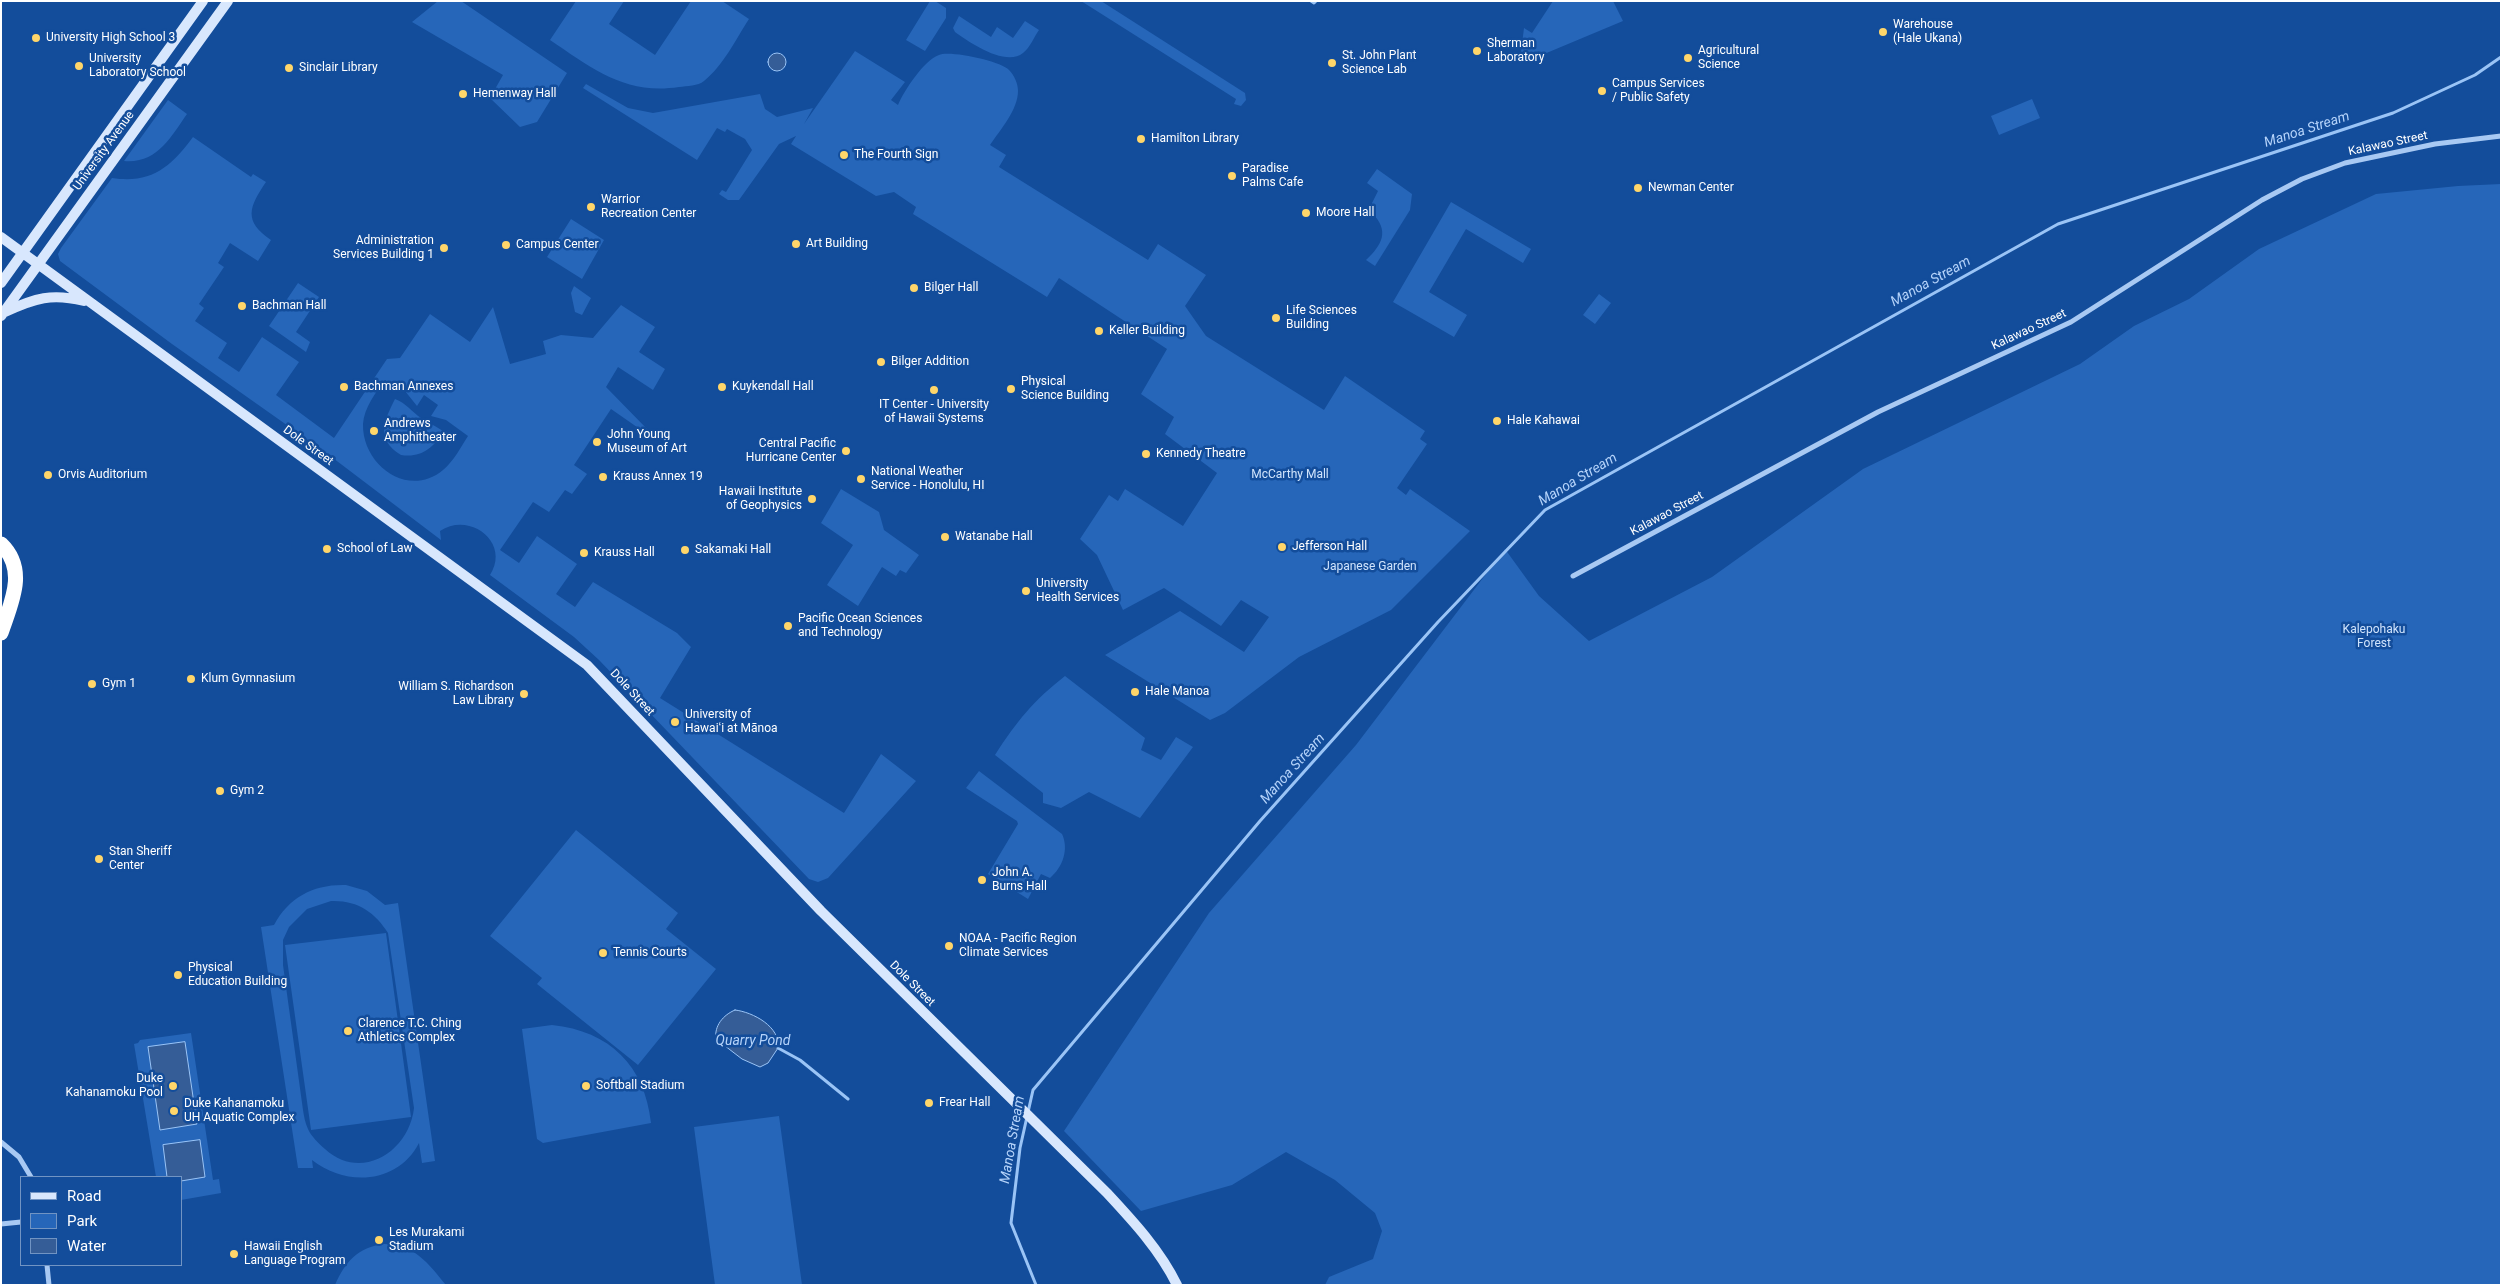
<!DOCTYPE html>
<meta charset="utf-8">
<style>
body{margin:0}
#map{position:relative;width:2502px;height:1286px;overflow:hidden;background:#134d9b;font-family:Roboto,sans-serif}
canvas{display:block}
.frame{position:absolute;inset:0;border:2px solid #fff;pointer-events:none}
.legend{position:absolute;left:20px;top:1176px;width:162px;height:90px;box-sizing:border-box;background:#134d9b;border:1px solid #7194c3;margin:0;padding:6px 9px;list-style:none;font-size:15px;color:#fff}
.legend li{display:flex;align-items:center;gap:10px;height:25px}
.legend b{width:25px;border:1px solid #7194c3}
</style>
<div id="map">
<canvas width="2502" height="1286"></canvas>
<div class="frame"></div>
<ul class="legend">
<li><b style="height:6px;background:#d8e7fd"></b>Road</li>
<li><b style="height:14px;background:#2666b9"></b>Park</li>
<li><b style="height:14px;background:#355d97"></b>Water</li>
</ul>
</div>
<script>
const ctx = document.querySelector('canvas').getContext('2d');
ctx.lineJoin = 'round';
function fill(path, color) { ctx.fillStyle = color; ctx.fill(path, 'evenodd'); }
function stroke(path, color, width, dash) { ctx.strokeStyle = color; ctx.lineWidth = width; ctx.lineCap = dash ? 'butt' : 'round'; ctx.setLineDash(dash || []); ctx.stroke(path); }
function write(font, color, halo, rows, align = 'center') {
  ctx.font = font + ' Roboto,sans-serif'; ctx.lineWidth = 5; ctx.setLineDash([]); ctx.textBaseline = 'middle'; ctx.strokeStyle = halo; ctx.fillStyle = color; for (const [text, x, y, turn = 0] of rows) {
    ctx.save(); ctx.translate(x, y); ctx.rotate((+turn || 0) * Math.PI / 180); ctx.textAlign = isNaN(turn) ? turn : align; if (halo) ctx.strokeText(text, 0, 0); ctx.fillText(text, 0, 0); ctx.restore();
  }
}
const green = new Path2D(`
 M438,1H461L567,73L537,122L520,127L490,98L503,75L412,22Z
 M576,1H624L609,24L655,55L691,1H722L749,19C736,39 723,66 704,81C698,86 687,86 679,87C625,95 593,69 550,40Z
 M930,1H935L946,8V18L925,51L906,40Z
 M1081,1H1101L1245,93L1246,100L1241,106L1234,104L1236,99Z
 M1553,1H1613L1623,21L1525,62L1521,52L1524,28L1532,33Z
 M959,16L991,37L997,27L1013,38L1025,21L1039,30C1034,37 1030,48 1023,53C1006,67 970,43 955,32L953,28Z
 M855,51L905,82L891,100L898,105C904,91 924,60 939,55C949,50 1001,61 1009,70C1014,75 1018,83 1018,91C1018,110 1000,130 990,145L1006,155L999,167L1148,260L1158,244L1206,275L1185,306L1206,336L1324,410L1345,376L1425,431L1420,439L1427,444L1397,488L1406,495L1410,489L1470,531L1391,610L1299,657L1225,713L1210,720L1105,655L1180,611L1244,652L1269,617L1241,600L1221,626L1164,588L1123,610L1097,555L1080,539L1109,495L1118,501L1125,489L1183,526L1217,473L1165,434L1174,417L1141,394L1167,349L1059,278L1047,297L913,214L916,207L894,192L876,196L791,144L796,136L779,144L739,200H728L719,194L722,190L726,192L752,150L745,139L727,129L725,132L717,128L697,160L583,88L586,84L628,108L653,113L760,94L765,109L777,117L813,108L804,124Z
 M2032,99L2040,118L1999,135L1991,116Z
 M168,100L187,114C171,137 157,164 124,161Z
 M193,137L251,177L253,174L266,182C249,207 243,221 271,240L258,261L230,243L218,263L224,267L199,304L204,308L195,321L227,343L218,358L239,372L262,337L299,362L276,395L334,438L387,359L400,358L430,314L470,342L493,307L510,364L546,354L543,341L561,335L593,338L621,305L655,327L639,352L665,369L653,390L618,367L606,387L648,430L647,434L611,409L574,465L587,474L572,494L565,490L549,512L533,502L500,550L519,563L537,536L577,564L556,594L575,607L593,582L677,633L691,647L660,698L844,813L881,754L916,781L828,878L818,882L809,879L599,660L574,637L490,575C511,543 470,511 440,531L441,540L325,452L172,344L60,261L58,254L61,248L112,178C151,184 171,167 193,137ZM385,380L401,391H405L417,406L424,395L438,405L431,416L446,420L468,436C461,447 453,462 443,470C408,499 362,465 363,424C364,408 376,392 385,380Z
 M1377,169L1412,194L1410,210L1375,266L1366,260C1382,245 1390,231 1372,213V203L1378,191L1367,183Z
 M2501,184V1285H1325L1329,1277L1373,1259L1382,1231L1375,1213L1335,1180L1286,1152L1232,1185L1141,1211L1064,1131L1209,913L1356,745L1505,549L1539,596L1589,641L1712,577L1863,469L2080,364L2134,326L2189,299L2259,249L2376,194L2458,186Z
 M1451,202L1531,249L1523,263L1466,229L1429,292L1467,315L1454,337L1393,302Z
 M571,219L604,240L582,279L547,257Z
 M298,283L319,297L296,332L310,342L306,352L269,326Z
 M574,286L591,298L582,315L575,312L571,293Z
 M1599,294L1611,303L1595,324L1583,315Z
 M395,399C406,403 412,412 421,418C429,424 437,426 444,432C432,448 422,458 401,455C375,439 384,421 395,399Z
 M841,489L879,512L884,530L919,555L906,573L900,570L896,576L882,567L858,606L827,585L853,545L821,523Z
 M1065,676L1145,738L1141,750L1161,760L1176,737L1193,747L1140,818L1089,792L1061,808L1043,803V793L995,755C1017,721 1033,701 1065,676Z
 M979,771L1062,834C1069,849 1063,867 1050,878L1041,874L1028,899L988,874L1018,824L1017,821L966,788Z
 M576,830L678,913L666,929L716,969L638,1065L537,984L542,978L490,936Z
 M346,885L367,891L385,905L398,903L435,1161L422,1163L419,1143C398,1184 346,1187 312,1160L313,1168H298L261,927L274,925C289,897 314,884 346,885ZM331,901C357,900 375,912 388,933L414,1108C409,1152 361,1182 325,1149C319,1144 311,1136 308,1129C305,1123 304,1116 303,1110L283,965V940L289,927L307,909Z
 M386,933L411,1117L311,1130L285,945Z
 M552,1025C610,1031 645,1066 651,1123L543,1143L537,1139L522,1029Z
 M191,1033L213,1180L219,1179L221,1193L181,1200V1177H156L134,1044L138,1043L140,1040Z
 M779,1116L802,1285H715L694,1127Z
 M384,1244C414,1244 428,1263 446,1285H335C345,1262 358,1247 384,1244Z`);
const water = new Path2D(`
 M768 62a9 9 0 1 1 18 0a9 9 0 1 1-18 0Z
 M735,1010C753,1012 781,1027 778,1048L768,1063L760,1067L742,1059L716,1039C714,1026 723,1015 735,1010Z
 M185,1042L197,1124L160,1130L148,1047Z
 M200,1140L205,1177L181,1181V1177H167L163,1145Z`);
const stream = new Path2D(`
 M1311,1L1314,3L1316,1
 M778,1048L800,1060L848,1099
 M1036,1285L1011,1223L1020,1148L1033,1090L1260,821L1438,622L1545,510L2058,224L2393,113L2475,75L2501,57`);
const street = new Path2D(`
 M1573,576L1878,412L2071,322L2262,200L2302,179L2345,163L2435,144L2501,136
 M1,1142L19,1157L31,1177
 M1,1224L21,1222
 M47,1265L49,1285`);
const secondary = new Path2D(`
 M1,237L587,665L821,911L1107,1193C1133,1221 1160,1250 1177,1285
 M1,283L203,1
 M5,312C35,298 52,293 84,301
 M1,316L228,1`);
const highway = new Path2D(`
 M1,544C28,570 11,603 1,633`);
const markers = [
 [1883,32,5,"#ffd66a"],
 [36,38,5,"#ffd66a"],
 [1477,51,5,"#ffd66a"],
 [1688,58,5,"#ffd66a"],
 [1332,63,5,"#ffd66a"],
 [79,66,5,"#ffd66a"],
 [289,68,5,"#ffd66a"],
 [1602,91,5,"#ffd66a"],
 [463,94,5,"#ffd66a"],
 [1141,139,5,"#ffd66a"],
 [844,155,5,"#ffd66a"],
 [1232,176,5,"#ffd66a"],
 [1638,188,5,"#ffd66a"],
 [591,207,5,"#ffd66a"],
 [1306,213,5,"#ffd66a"],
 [796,244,5,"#ffd66a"],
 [506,245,5,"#ffd66a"],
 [444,248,5,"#ffd66a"],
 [914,288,5,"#ffd66a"],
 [242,306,5,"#ffd66a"],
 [1276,318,5,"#ffd66a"],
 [1099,331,5,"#ffd66a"],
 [881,362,5,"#ffd66a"],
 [344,387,5,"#ffd66a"],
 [722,387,5,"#ffd66a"],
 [1011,389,5,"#ffd66a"],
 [934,390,5,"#ffd66a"],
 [1497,421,5,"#ffd66a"],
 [374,431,5,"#ffd66a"],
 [597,442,5,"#ffd66a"],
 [846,451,5,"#ffd66a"],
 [1146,454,5,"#ffd66a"],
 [48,475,5,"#ffd66a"],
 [603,477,5,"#ffd66a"],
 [861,479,5,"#ffd66a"],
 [812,499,5,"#ffd66a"],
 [945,537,5,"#ffd66a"],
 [1282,547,5,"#ffd66a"],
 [327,549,5,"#ffd66a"],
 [685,550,5,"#ffd66a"],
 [584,553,5,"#ffd66a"],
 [1026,591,5,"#ffd66a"],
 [788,626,5,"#ffd66a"],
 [191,679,5,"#ffd66a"],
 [92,684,5,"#ffd66a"],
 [1135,692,5,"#ffd66a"],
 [524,694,5,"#ffd66a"],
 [675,722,5,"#ffd66a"],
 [220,791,5,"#ffd66a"],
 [99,859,5,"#ffd66a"],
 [982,880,5,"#ffd66a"],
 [949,946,5,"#ffd66a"],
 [603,953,5,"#ffd66a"],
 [178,975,5,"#ffd66a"],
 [348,1031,5,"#ffd66a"],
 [173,1086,5,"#ffd66a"],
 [586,1086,5,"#ffd66a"],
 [929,1103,5,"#ffd66a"],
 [174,1111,5,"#ffd66a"],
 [379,1240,5,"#ffd66a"],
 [234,1254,5,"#ffd66a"]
];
const poiNames = [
 ["Warehouse",1893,25],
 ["(Hale Ukana)",1893,39],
 ["University High School 3",46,38],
 ["Sherman",1487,44],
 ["Laboratory",1487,58],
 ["Agricultural",1698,51],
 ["Science",1698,65],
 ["St. John Plant",1342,56],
 ["Science Lab",1342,70],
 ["University",89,59],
 ["Laboratory School",89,73],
 ["Sinclair Library",299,68],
 ["Campus Services",1612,84],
 ["/ Public Safety",1612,98],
 ["Hemenway Hall",473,94],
 ["Hamilton Library",1151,139],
 ["The Fourth Sign",854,155],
 ["Paradise",1242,169],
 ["Palms Cafe",1242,183],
 ["Newman Center",1648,188],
 ["Warrior",601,200],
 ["Recreation Center",601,214],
 ["Moore Hall",1316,213],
 ["Administration",434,241,"right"],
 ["Services Building 1",434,255,"right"],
 ["Art Building",806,244],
 ["Campus Center",516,245],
 ["Bilger Hall",924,288],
 ["Bachman Hall",252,306],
 ["Life Sciences",1286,311],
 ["Building",1286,325],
 ["Keller Building",1109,331],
 ["Bilger Addition",891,362],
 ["Physical",1021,382],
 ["Science Building",1021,396],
 ["Bachman Annexes",354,387],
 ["Kuykendall Hall",732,387],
 ["IT Center - University",934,405,"center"],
 ["of Hawaii Systems",934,419,"center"],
 ["Hale Kahawai",1507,421],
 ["Andrews",384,424],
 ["Amphitheater",384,438],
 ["John Young",607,435],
 ["Museum of Art",607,449],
 ["Central Pacific",836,444,"right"],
 ["Hurricane Center",836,458,"right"],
 ["Kennedy Theatre",1156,454],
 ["National Weather",871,472],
 ["Service - Honolulu, HI",871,486],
 ["Orvis Auditorium",58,475],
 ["Krauss Annex 19",613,477],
 ["Hawaii Institute",802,492,"right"],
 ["of Geophysics",802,506,"right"],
 ["Watanabe Hall",955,537],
 ["Jefferson Hall",1292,547],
 ["School of Law",337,549],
 ["Sakamaki Hall",695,550],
 ["Krauss Hall",594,553],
 ["University",1036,584],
 ["Health Services",1036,598],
 ["Pacific Ocean Sciences",798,619],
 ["and Technology",798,633],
 ["Klum Gymnasium",201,679],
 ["Gym 1",102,684],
 ["William S. Richardson",514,687,"right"],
 ["Law Library",514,701,"right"],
 ["Hale Manoa",1145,692],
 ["University of",685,715],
 ["Hawaiʻi at Mānoa",685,729],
 ["Gym 2",230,791],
 ["Stan Sheriff",109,852],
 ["Center",109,866],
 ["John A.",992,873],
 ["Burns Hall",992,887],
 ["NOAA - Pacific Region",959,939],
 ["Climate Services",959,953],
 ["Tennis Courts",613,953],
 ["Physical",188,968],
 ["Education Building",188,982],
 ["Clarence T.C. Ching",358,1024],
 ["Athletics Complex",358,1038],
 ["Duke",163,1079,"right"],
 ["Kahanamoku Pool",163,1093,"right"],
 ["Softball Stadium",596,1086],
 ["Frear Hall",939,1103],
 ["Duke Kahanamoku",184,1104],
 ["UH Aquatic Complex",184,1118],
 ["Les Murakami",389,1233],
 ["Stadium",389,1247],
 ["Hawaii English",244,1247],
 ["Language Program",244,1261]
];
const streetNames = [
 ["Kalawao Street",2388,144,-12],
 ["University Avenue",104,151,-54],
 ["Kalawao Street",2029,330,-25],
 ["Dole Street",308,446,36],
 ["Kalawao Street",1667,514,-28],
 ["Dole Street",632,693,47],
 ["Dole Street",912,984,45]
];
const parkNames = [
 ["McCarthy Mall",1290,475],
 ["Japanese Garden",1370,567],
 ["Kalepohaku",2374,630],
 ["Forest",2374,644]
];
const waterNames = [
 ["Manoa Stream",2307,130,-18],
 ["Manoa Stream",1931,282,-29],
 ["Manoa Stream",1578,480,-31],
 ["Manoa Stream",1293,769,-48],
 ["Quarry Pond",753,1041],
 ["Manoa Stream",1013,1140,-80]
];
fill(green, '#2666b9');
fill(water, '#355d97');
stroke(water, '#9ac4f6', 1);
stroke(stream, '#9ac4f6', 3);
stroke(street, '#a8c9f3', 5);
stroke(secondary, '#d8e7fd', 10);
stroke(highway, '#fff', 15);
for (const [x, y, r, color] of markers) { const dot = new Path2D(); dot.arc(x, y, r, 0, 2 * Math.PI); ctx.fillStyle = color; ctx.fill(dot); stroke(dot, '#134d9b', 2); }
write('12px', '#fff', '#134d9b', poiNames, 'left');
write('12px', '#fff', '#134d9b', streetNames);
write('12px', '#d0e4fd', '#134d9b', parkNames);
write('italic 14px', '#b5d3fa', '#134d9b', waterNames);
</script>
